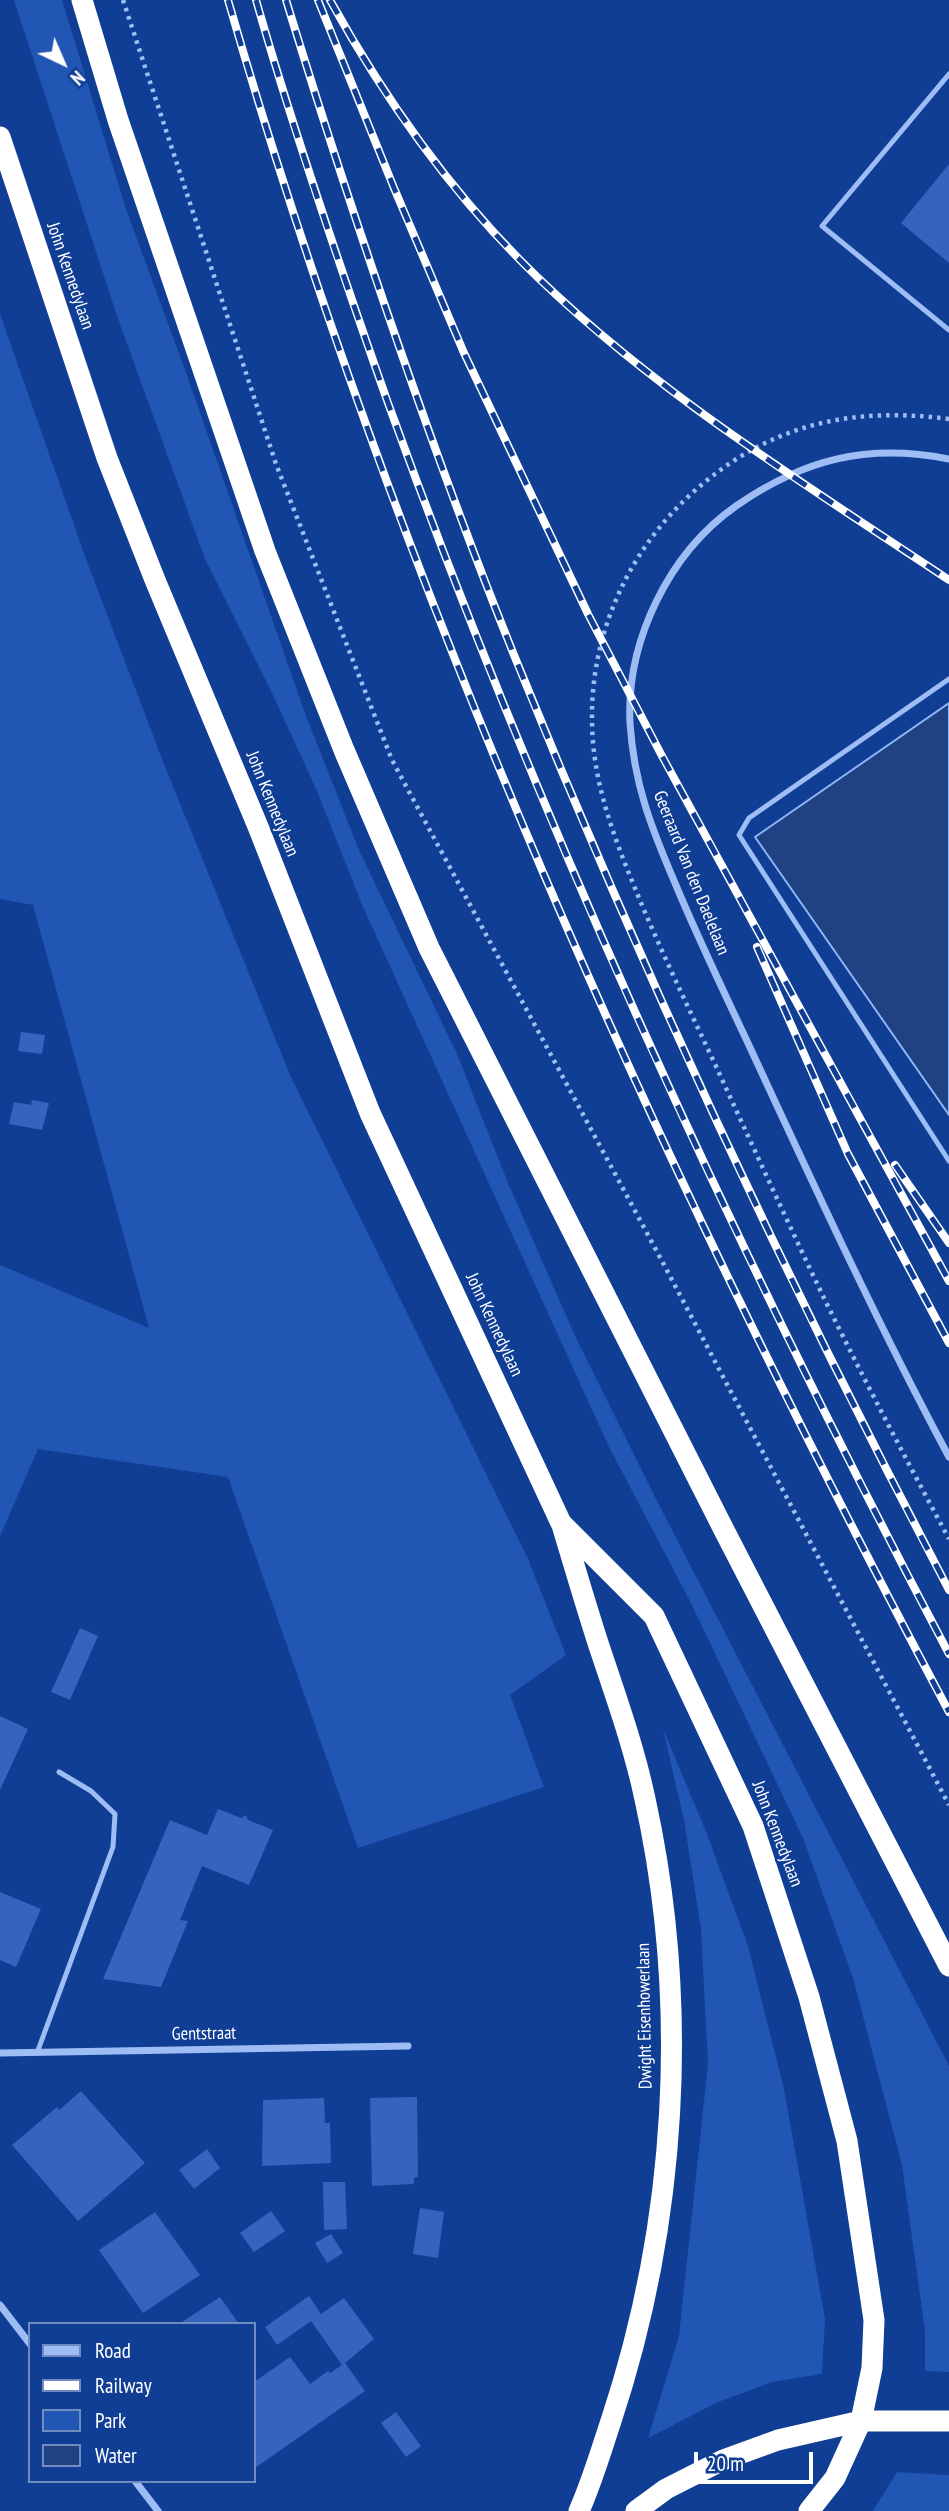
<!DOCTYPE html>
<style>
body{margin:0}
#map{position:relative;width:949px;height:2511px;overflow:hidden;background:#103e95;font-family:"PT Sans Narrow",sans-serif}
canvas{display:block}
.legend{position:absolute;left:28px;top:2322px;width:228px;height:161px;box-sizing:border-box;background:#103e95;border:2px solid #708bbf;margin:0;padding:9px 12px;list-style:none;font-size:21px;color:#fff}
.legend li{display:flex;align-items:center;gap:14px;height:35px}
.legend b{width:35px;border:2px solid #708bbf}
.north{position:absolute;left:28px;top:28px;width:70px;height:70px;-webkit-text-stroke:5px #103e95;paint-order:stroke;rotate:136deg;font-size:19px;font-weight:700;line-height:28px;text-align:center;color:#fff}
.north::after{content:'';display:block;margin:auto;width:24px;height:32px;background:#fff;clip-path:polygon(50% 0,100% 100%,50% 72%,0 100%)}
.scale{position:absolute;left:694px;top:2452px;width:119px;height:32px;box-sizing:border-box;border:4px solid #fff;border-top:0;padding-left:9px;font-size:21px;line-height:24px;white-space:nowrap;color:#fff;-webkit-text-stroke:5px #103e95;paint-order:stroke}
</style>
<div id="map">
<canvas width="949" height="2511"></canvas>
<ul class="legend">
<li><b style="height:9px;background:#9ebdf4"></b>Road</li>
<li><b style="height:9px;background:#fff"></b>Railway</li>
<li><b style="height:19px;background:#2156b4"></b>Park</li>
<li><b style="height:19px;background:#204283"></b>Water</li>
</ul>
<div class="north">N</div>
<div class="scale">20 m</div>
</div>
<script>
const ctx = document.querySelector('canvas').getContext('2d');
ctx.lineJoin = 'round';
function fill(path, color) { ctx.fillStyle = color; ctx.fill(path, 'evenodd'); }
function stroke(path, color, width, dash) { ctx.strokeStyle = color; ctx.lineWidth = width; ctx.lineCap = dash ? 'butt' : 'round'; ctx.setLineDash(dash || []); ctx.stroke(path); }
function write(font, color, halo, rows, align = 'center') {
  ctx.font = font + ' "PT Sans Narrow",sans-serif'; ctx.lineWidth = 5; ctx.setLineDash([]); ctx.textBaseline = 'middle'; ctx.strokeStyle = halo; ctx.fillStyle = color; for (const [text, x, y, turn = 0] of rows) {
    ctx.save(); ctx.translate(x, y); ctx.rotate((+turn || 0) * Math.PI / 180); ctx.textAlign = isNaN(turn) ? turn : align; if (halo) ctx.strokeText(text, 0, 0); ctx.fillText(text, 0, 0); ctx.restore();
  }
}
const green = new Path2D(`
 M14,0H62L126,209L189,381L306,716L359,850L457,1054L508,1183L575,1336L658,1503L949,2066V2372L925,2371V2331L902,2165L853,1978L803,1838L690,1601L609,1447L363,907L317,791L273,695L205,559L117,316Z
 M0,314L86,559L162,759L290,1075L528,1559L566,1655L510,1695L544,1787L358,1848L228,1477L38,1449L0,1536V1265L149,1328L33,905L0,899Z
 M663,1729L707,1834L748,1946L784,2089L825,2319L822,2374L772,2382L718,2402L648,2438L679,2336L708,2064L701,1929L684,1820Z
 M897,2472L949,2475V2511H873Z`);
const water = new Path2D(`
 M949,703V1115L755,837Z`);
const building = new Path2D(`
 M949,164V263L901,223Z
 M21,1032L45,1035L42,1054L18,1051Z
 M32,1100L49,1103L42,1130L9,1124L14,1102L31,1105Z
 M80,1628L98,1636L70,1700L51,1692Z
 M0,1716L28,1729L0,1790Z
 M218,1809L241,1818L246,1815L248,1820L273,1830L249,1885L202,1866L180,1920L188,1921L161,1987L103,1979L170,1820L207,1835Z
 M0,1892L41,1909L16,1967L0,1960Z
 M81,2091L145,2163L78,2221L12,2145L57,2107L59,2110Z
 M417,2097L418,2177L414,2178V2184L372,2186L370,2098Z
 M324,2098L325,2123H330L331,2163L262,2166L263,2100Z
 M207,2149L220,2168L194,2189L179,2170Z
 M323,2182H345L347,2229L324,2230Z
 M420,2208L444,2212L438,2258L413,2254Z
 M271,2211L285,2231L254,2252L240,2233Z
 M155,2212L200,2275L143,2313L99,2250Z
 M331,2234L343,2253L327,2263L315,2243Z
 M309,2296L321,2314L344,2298L374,2339L345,2363L365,2391L255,2468L254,2382L290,2357L310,2384L328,2371L330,2373L342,2365L311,2321L277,2345L265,2327Z
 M220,2297L239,2324H179Z
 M396,2412L421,2446L406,2457L381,2423Z`);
const path = new Path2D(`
 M123,0L276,464L392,760L662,1261L949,1805
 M949,419C849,406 766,425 690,495C628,552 591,634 592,719C592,783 615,840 639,898C662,953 688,1007 714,1062C750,1140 786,1219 823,1296C863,1378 906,1459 949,1539`);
const lane = new Path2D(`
 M949,74L822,226L949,330
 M949,679L749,818L739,835L949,1161
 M37,2053L113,1847L115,1814L91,1791L59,1772`);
const street = new Path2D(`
 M949,459C867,443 804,459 736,506C669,553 626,641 630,723C634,784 651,827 675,883C697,936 722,988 747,1041C812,1181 876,1321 949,1457
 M0,2053L408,2046
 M0,2305L30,2344
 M135,2481L158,2511`);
const highway = new Path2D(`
 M82,0L118,120L265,551L344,750L429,948L724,1530L949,1966
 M0,137L107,458L155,580L259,829L370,1113L561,1523L654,1616L753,1826L809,1997L847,2141L874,2320L872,2368L861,2421L835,2478L809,2511
 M562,1525C574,1565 586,1606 599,1646C616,1697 634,1747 645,1799C690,2004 677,2222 611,2421C601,2451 592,2482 579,2511
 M636,2511L666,2489L723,2460L778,2440L861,2421H949`);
const rail = new Path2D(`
 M228,0C400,596 658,1165 949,1712
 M256,0C295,136 341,270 388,403C544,834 735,1249 949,1654
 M286,0C354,221 428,441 514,655C643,974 789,1286 949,1590
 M318,0L394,188L464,353L588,614L662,756L949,1281
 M330,0C382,94 444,183 520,260C646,387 802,482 949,580
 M757,947L848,1154L949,1343
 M895,1165L949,1243`);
const streetNames = [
 ["John Kennedylaan",70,276,71],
 ["John Kennedylaan",272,804,68],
 ["Geeraard Van den Daelelaan",691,873,68],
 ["John Kennedylaan",494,1325,65],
 ["John Kennedylaan",777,1834,69],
 ["Dwight Eisenhowerlaan",645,2016,-91],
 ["Gentstraat",204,2034,-1]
];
fill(green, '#2156b4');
fill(water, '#204283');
stroke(water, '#8fb6f8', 2);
fill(building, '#3464bc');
stroke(path, '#9ebdf4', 4.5, [3.5, 5]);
stroke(lane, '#9ebdf4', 5);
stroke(street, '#9ebdf4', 7);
stroke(highway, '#fff', 21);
stroke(rail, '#fff', 8);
stroke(rail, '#103e95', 5, [16]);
write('18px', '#fff', '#103e95', streetNames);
</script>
